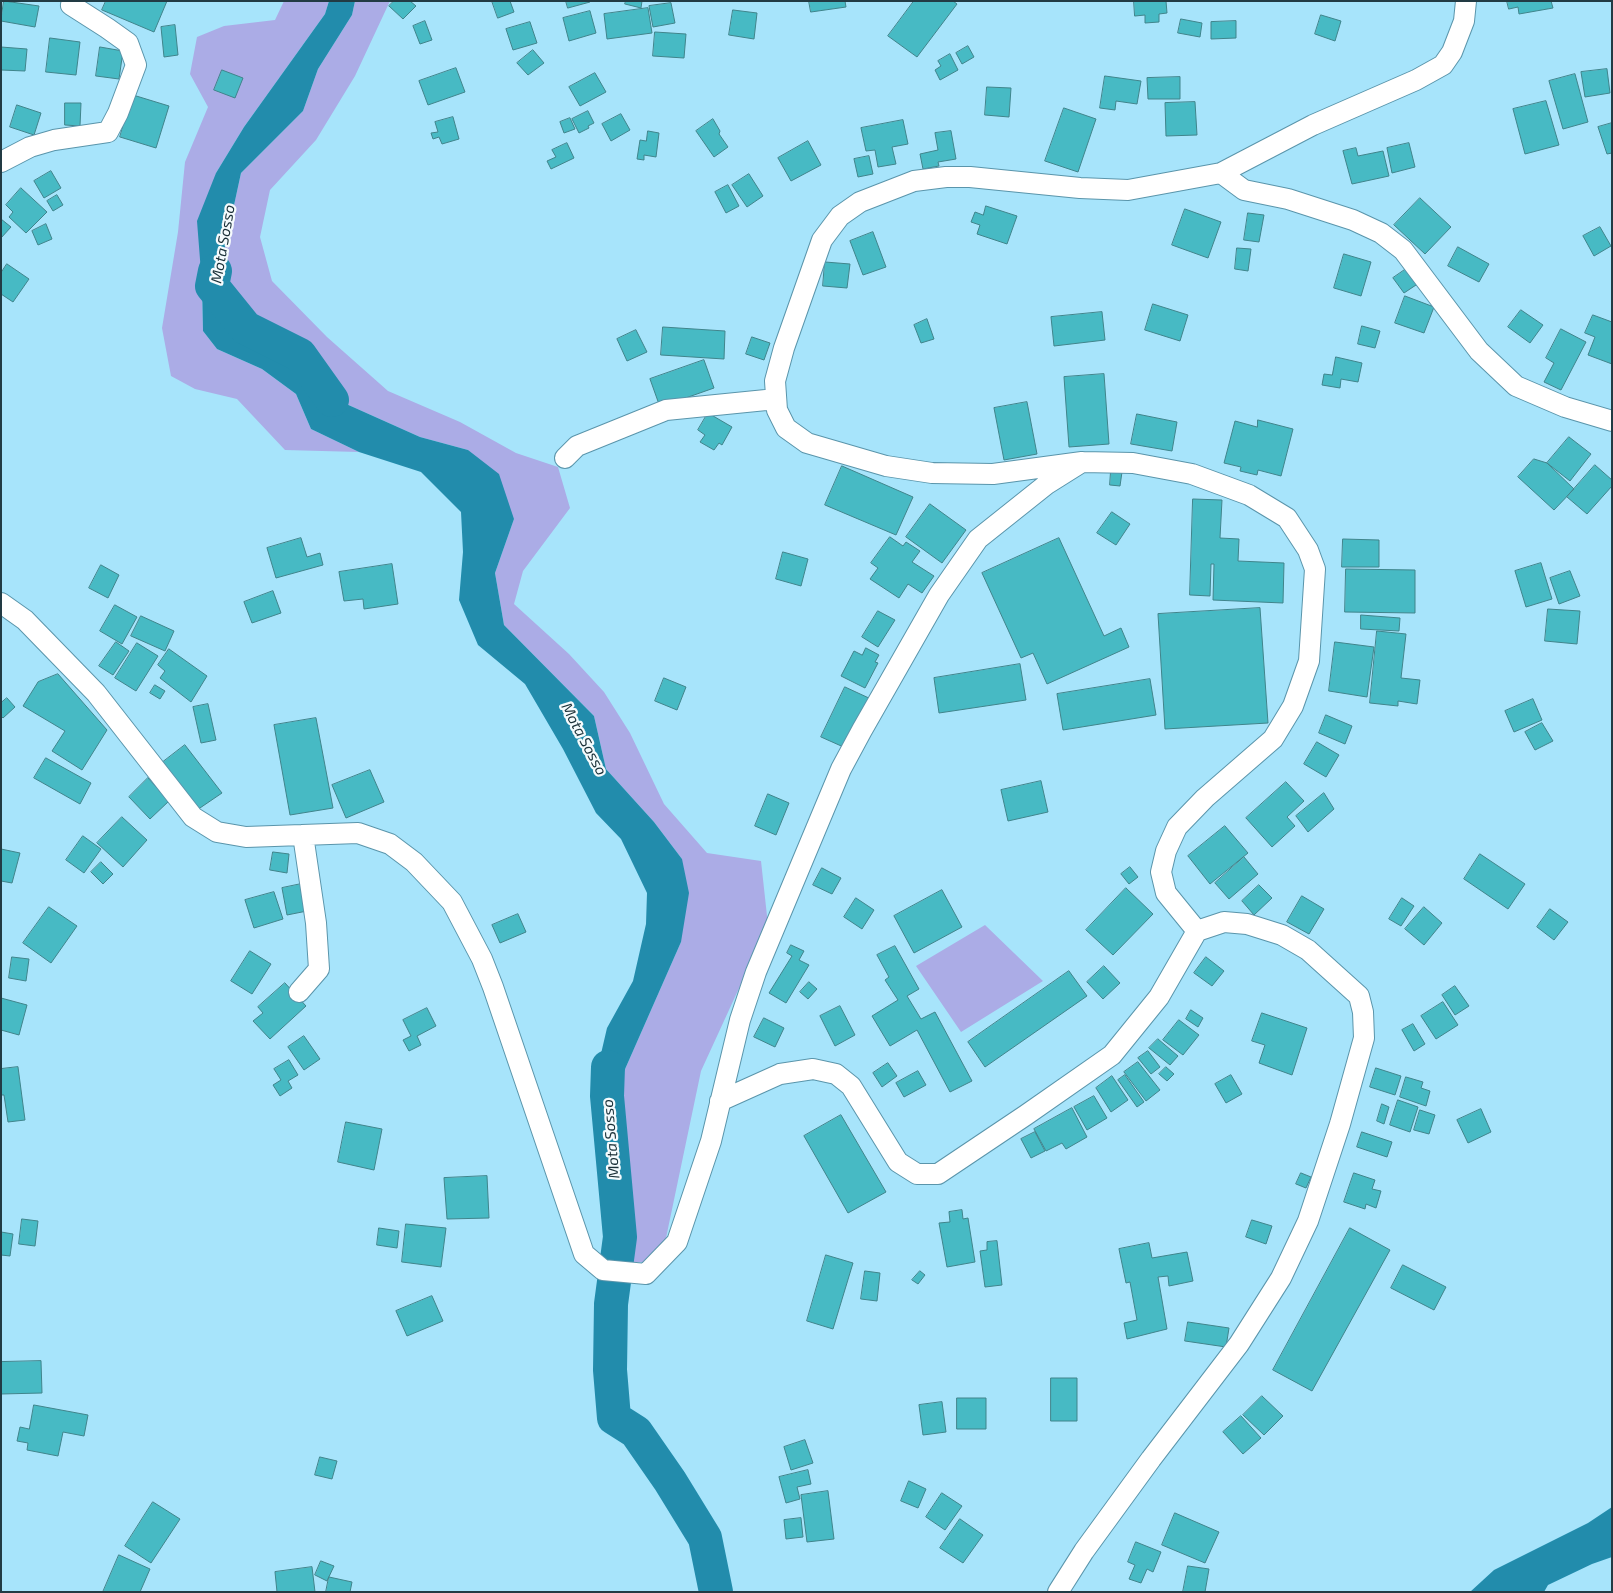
<!DOCTYPE html>
<style>
body{margin:0}
#map{position:relative;width:1613px;height:1593px;overflow:hidden;background:#a7e4fb;font-family:"Exo 2",sans-serif}
canvas{display:block}
.frame{position:absolute;inset:0;border:2px solid #223b44;pointer-events:none}
</style>
<div id="map">
<canvas width="1613" height="1593"></canvas>
<div class="frame"></div>
</div>
<script>
const ctx = document.querySelector('canvas').getContext('2d');
ctx.lineJoin = 'round';
function fill(path, color) { ctx.fillStyle = color; ctx.fill(path, 'evenodd'); }
function stroke(path, color, width, dash) { ctx.strokeStyle = color; ctx.lineWidth = width; ctx.lineCap = dash ? 'butt' : 'round'; ctx.setLineDash(dash || []); ctx.stroke(path); }
function write(font, color, halo, rows, align = 'center') {
  ctx.font = font + ' "Exo 2",sans-serif'; ctx.lineWidth = 4.5; ctx.setLineDash([]); ctx.textBaseline = 'middle'; ctx.strokeStyle = halo; ctx.fillStyle = color; for (const [text, x, y, turn = 0] of rows) {
    ctx.save(); ctx.translate(x, y); ctx.rotate((+turn || 0) * Math.PI / 180); ctx.textAlign = isNaN(turn) ? turn : align; if (halo) ctx.strokeText(text, 0, 0); ctx.fillText(text, 0, 0); ctx.restore();
  }
}
const green = new Path2D(`
 M284,1H329L325,14L244,127L216,173L202,285L203,331L217,349L262,369L296,394L311,429L359,452L285,450L237,399L195,389L171,376L162,328L178,232L185,162L208,107L190,74L197,37L224,26L275,20Z
 M355,1H390L355,76L316,140L270,190L260,237L272,281L327,337L388,391L460,422L516,453L558,467L570,508L523,571L514,604L569,654L604,692L630,733L664,804L707,853L761,861L768,925L701,1071L666,1238L646,1262H626L631,1188L624,1119L622,1076L681,942L682,859L654,822L606,769L594,716L504,625L495,573L514,519L468,450L420,437L344,403L320,367L268,349L235,326L221,265L241,173L303,111L318,69L352,15Z
 M985,925L1043,981L961,1032L916,966Z`);
const water = new Path2D(`
 M329,1H355L352,15L318,69L303,111L241,173L221,265L235,325L268,349L320,367L344,403L420,437L468,450L499,474L514,519L495,573L504,625L594,716L606,769L654,822L682,859L689,893L681,942L622,1076L600,1136L593,1088L607,1028L633,981L646,924L647,893L621,839L596,813L563,749L525,684L478,645L459,600L463,552L461,512L421,472L359,452L311,429L296,394L262,369L217,349L203,331L202,285L197,221L216,173L244,127L325,14Z
 M1612,1507V1557L1592,1564L1548,1585L1544,1592H1470L1494,1570L1588,1523Z`);
const river = new Path2D(`
 M215,271L212,286L246,328L300,355L332,400
 M608,1067L607,1096L620,1237L611,1304L610,1370L614,1418L636,1432L670,1481L705,1538L716,1592`);
const building = new Path2D(`
 M4,1L39,6L35,27L1,21Z
 M106,1H167L154,32L102,10Z
 M394,1H410L416,6L403,19L389,6Z
 M492,1H510L514,12L498,18Z
 M566,1H590V2L568,8Z
 M626,1H642L641,8L625,4Z
 M809,1H845L846,7L811,12Z
 M914,1H953L957,4L917,57L888,36Z
 M1134,1H1166L1167,13L1159,14V22L1145,23V15L1135,16Z
 M1507,1H1551L1553,8L1519,14L1518,7L1509,9Z
 M671,3L675,23L653,27L649,6Z
 M648,8L652,33L607,39L604,14Z
 M733,10L757,13L754,39L729,35Z
 M590,11L596,33L569,41L563,18Z
 M1321,15L1341,21L1335,41L1315,34Z
 M1181,19L1202,23L1200,37L1178,33Z
 M425,21L432,40L420,44L413,26Z
 M1236,21V38L1211,39V22Z
 M530,22L537,43L513,50L506,29Z
 M175,25L178,55L164,57L161,27Z
 M655,32L686,34L684,58L653,56Z
 M50,38L80,42L76,75L46,72Z
 M968,46L974,57L962,64L956,53Z
 M1,47L27,49L25,71L1,70Z
 M100,47L123,51L119,79L96,76Z
 M533,50L544,63L528,75L517,63Z
 M950,54L958,70L940,80L935,70L941,66L938,61Z
 M456,68L465,92L428,105L419,81Z
 M1607,69L1610,93L1585,97L1581,72Z
 M222,70L243,78L235,98L214,90Z
 M595,73L606,92L580,106L569,87Z
 M1575,74L1588,122L1563,129L1549,81Z
 M1105,76L1141,81L1137,104L1116,101L1115,110L1100,108Z
 M1180,77V99H1148L1147,78Z
 M987,87L1011,88L1009,117L985,115Z
 M133,95L169,106L156,148L120,137Z
 M1546,101L1559,145L1525,154L1513,109Z
 M1195,102L1197,135L1166,136L1165,103Z
 M65,103H81L80,126L65,125Z
 M17,105L41,113L34,135L10,127Z
 M1064,108L1096,119L1078,172L1045,161Z
 M588,111L594,123L588,126L589,128L579,133L572,119Z
 M621,114L630,130L611,141L602,124Z
 M453,117L459,139L442,144L439,137L433,139L431,133L438,132L435,122Z
 M570,118L575,129L564,133L560,122Z
 M713,119L720,131L719,134L728,147L714,157L696,131Z
 M903,120L908,144L892,147L896,164L878,167L875,150L866,151L861,128Z
 M1612,123V153L1607,154L1598,127Z
 M648,131L659,133L656,157L644,155V160L637,159L640,140L646,141Z
 M951,131L956,159L938,162L939,166L923,169L920,154L938,150L935,133Z
 M808,141L821,165L791,181L778,158Z
 M567,143L574,158L551,169L547,161L556,157L552,150Z
 M1409,143L1415,167L1392,173L1387,148Z
 M1356,148L1358,156L1383,151L1389,176L1352,184L1343,151Z
 M869,156L873,174L858,177L854,159Z
 M51,171L61,188L44,198L34,181Z
 M749,174L763,196L747,207L732,185Z
 M728,185L739,206L726,213L715,192Z
 M21,188L47,212L26,233L9,217L13,212L6,205Z
 M57,195L63,205L53,211L47,201Z
 M1420,198L1451,227L1425,254L1394,225Z
 M986,206L1017,216L1007,244L977,234L980,225L971,222L975,212L983,215Z
 M1185,209L1221,222L1208,258L1172,245Z
 M1248,213L1264,215L1259,242L1244,240Z
 M1,219L11,227L1,238Z
 M46,224L52,239L38,245L32,231Z
 M1600,227L1611,246L1594,256L1583,236Z
 M873,232L886,267L863,275L850,241Z
 M1458,247L1489,264L1479,282L1448,266Z
 M1237,248L1251,249L1248,271L1235,269Z
 M1344,254L1371,262L1361,296L1334,288Z
 M825,262L850,264L847,288L823,286Z
 M7,264L29,279L13,302L1,294V273Z
 M1409,267L1419,283L1404,293L1393,278Z
 M1405,296L1434,307L1424,333L1395,323Z
 M1153,304L1188,315L1180,341L1145,330Z
 M1521,310L1543,325L1530,343L1508,327Z
 M1102,312L1105,340L1054,346L1051,317Z
 M1593,315L1612,322V364L1588,355L1595,337L1585,333Z
 M927,319L934,339L921,343L914,325Z
 M1362,326L1380,331L1375,348L1358,344Z
 M663,327L725,331L724,359L661,355Z
 M1561,329L1586,342L1561,390L1544,382L1554,363L1546,358Z
 M636,330L647,352L627,361L617,339Z
 M752,337L770,343L764,360L746,354Z
 M1336,357L1362,363L1358,382L1341,379L1340,388L1322,385L1324,374L1332,375Z
 M704,360L714,388L660,407L650,379Z
 M1104,374L1109,444L1069,447L1064,377Z
 M1027,402L1037,454L1004,460L994,408Z
 M708,413L732,427L722,445L719,443L714,450L700,442L705,435L698,430Z
 M1137,414L1177,422L1172,451L1131,444Z
 M1258,420L1293,429L1281,476L1258,470L1257,475L1240,471L1241,467L1224,463L1235,421L1257,427Z
 M1569,437L1591,454L1570,481L1547,463Z
 M1534,459L1547,463L1574,489L1554,510L1518,477Z
 M1595,465L1612,480V486L1587,514L1567,497Z
 M842,466L913,497L896,535L825,505Z
 M1111,471L1122,472L1120,486L1110,485Z
 M1193,499L1222,500L1220,538L1239,539L1238,561L1284,563L1283,603L1213,600L1214,564H1211L1210,596L1190,595Z
 M930,504L966,530L942,563L906,537Z
 M1112,512L1130,524L1116,545L1097,533Z
 M890,537L903,546L906,542L920,551L912,562L934,576L922,593L908,584L899,598L870,579L878,568L871,563Z
 M301,538L307,557L320,553L323,565L276,578L267,548Z
 M1059,538L1104,636L1121,628L1129,647L1047,684L1033,653L1021,658L982,573Z
 M1343,539L1379,540V567H1342Z
 M783,552L808,559L801,586L776,579Z
 M1541,563L1552,599L1526,607L1515,571Z
 M392,564L398,604L364,609L363,599L344,601L339,572Z
 M101,565L119,575L108,598L89,588Z
 M1346,569L1415,570V613L1345,612Z
 M1570,571L1580,596L1559,604L1550,578Z
 M273,591L281,613L252,623L244,602Z
 M115,605L137,617L122,644L100,631Z
 M1260,608L1268,723L1165,729L1158,614Z
 M1548,609L1580,611L1577,644L1545,641Z
 M878,611L895,620L878,647L862,637Z
 M1361,615L1400,618L1399,631L1361,629Z
 M141,616L174,631L165,651L131,636Z
 M1377,631L1406,634L1401,678L1420,680L1417,704L1398,701V706L1370,703Z
 M116,642L129,651L113,675L99,666Z
 M1335,642L1374,647L1367,697L1329,691Z
 M137,643L158,656L136,691L115,678Z
 M866,648L879,655L875,662L878,663L865,688L841,676L854,651L862,655Z
 M169,649L207,676L191,702L160,678L165,671L158,665Z
 M1020,664L1026,700L939,713L934,678Z
 M58,674L107,730L82,770L52,751L65,731L23,706L38,682Z
 M664,678L686,687L677,710L655,701Z
 M1150,679L1156,715L1063,730L1057,694Z
 M155,685L165,691L160,699L150,693Z
 M845,687L871,699L848,749L821,737Z
 M7,698L15,707L3,718L1,716V703Z
 M1533,699L1542,720L1514,732L1505,711Z
 M208,704L216,740L201,743L193,707Z
 M1326,715L1352,726L1345,744L1319,733Z
 M316,718L333,808L290,815L274,725Z
 M1542,723L1553,741L1535,750L1525,732Z
 M1317,742L1339,755L1326,777L1304,764Z
 M185,745L222,793L197,810L163,762Z
 M46,758L91,783L80,804L34,778Z
 M370,770L384,802L346,818L332,785Z
 M148,778L169,801L150,819L129,797Z
 M1041,781L1048,812L1008,821L1001,790Z
 M1286,782L1304,801L1287,817L1295,826L1272,847L1246,818Z
 M1324,793L1334,809L1308,832L1296,816Z
 M768,794L789,803L776,835L755,826Z
 M122,817L147,840L123,867L97,843Z
 M1225,826L1248,853L1210,884L1188,856Z
 M83,836L101,849L84,873L66,860Z
 M1,849L20,853L12,883L1,881Z
 M273,852L289,854L287,873L270,870Z
 M1480,854L1525,884L1508,909L1464,879Z
 M1244,857L1258,874L1229,899L1215,883Z
 M101,862L113,874L103,884L91,872Z
 M1130,867L1138,877L1129,884L1121,874Z
 M822,868L841,878L832,894L813,885Z
 M306,883L312,910L287,915L282,888Z
 M1259,885L1272,898L1254,915L1242,901Z
 M1126,888L1153,914L1113,955L1086,930Z
 M942,890L962,927L914,953L894,916Z
 M274,892L283,919L254,928L245,900Z
 M1302,896L1324,909L1309,934L1287,922Z
 M856,898L874,910L862,929L844,917Z
 M1402,898L1414,906L1401,926L1389,919Z
 M49,907L77,926L51,963L23,943Z
 M1424,907L1442,923L1424,945L1405,929Z
 M1550,909L1568,922L1554,940L1537,927Z
 M518,914L526,932L500,943L492,925Z
 M791,945L804,951L799,960L809,965L786,1003L769,993L792,956L787,953Z
 M895,946L919,989L907,996L921,1019L935,1012L972,1081L950,1092L917,1030L890,1046L872,1016L898,1000L885,980L889,977L877,955Z
 M250,951L271,964L252,994L231,981Z
 M12,957L29,959L26,981L9,978Z
 M1206,957L1224,971L1212,986L1194,973Z
 M1104,966L1120,983L1103,999L1087,982Z
 M1069,971L1087,996L985,1067L968,1042Z
 M809,982L817,989L808,999L800,992Z
 M285,983L306,1006L270,1039L253,1021L263,1013L258,1007Z
 M1455,986L1469,1006L1455,1015L1442,995Z
 M1,998L27,1005L19,1035L1,1030Z
 M1443,1002L1458,1025L1436,1039L1421,1016Z
 M840,1006L855,1035L835,1046L820,1016Z
 M427,1008L436,1026L417,1036L421,1045L409,1051L403,1040L411,1036L403,1020Z
 M1191,1010L1203,1018L1198,1027L1186,1019Z
 M1262,1013L1307,1028L1292,1075L1259,1063L1265,1045L1252,1041Z
 M764,1018L784,1028L775,1047L754,1037Z
 M1179,1020L1199,1035L1183,1055L1163,1040Z
 M1413,1024L1425,1044L1414,1051L1402,1030Z
 M304,1036L320,1059L304,1070L288,1047Z
 M1158,1039L1178,1056L1170,1065L1149,1048Z
 M1148,1051L1160,1067L1151,1074L1138,1058Z
 M289,1060L298,1075L288,1081L292,1088L280,1096L273,1085L281,1080L274,1069Z
 M1138,1062L1160,1090L1146,1101L1124,1072Z
 M888,1063L897,1076L882,1087L873,1073Z
 M18,1067L25,1120L8,1122L4,1095H1V1069Z
 M1166,1067L1174,1074L1167,1081L1159,1074Z
 M1376,1068L1401,1076L1395,1095L1370,1087Z
 M918,1071L926,1085L904,1097L896,1083Z
 M1125,1075L1144,1102L1137,1107L1118,1080Z
 M1231,1075L1242,1094L1226,1103L1215,1084Z
 M1112,1076L1128,1100L1111,1112L1096,1088Z
 M1406,1077L1423,1082L1421,1088L1430,1091L1426,1106L1400,1097Z
 M1094,1096L1107,1118L1087,1130L1074,1107Z
 M1398,1100L1418,1107L1410,1132L1390,1125Z
 M1382,1104L1389,1107L1384,1124L1377,1121Z
 M1072,1108L1087,1137L1066,1149L1062,1143L1046,1151L1034,1129Z
 M1481,1109L1491,1132L1468,1143L1457,1120Z
 M1420,1110L1435,1115L1429,1134L1414,1130Z
 M841,1115L886,1192L848,1213L804,1136Z
 M346,1122L382,1129L374,1170L338,1162Z
 M1035,1132L1045,1151L1031,1158L1021,1139Z
 M1362,1132L1392,1142L1387,1157L1357,1147Z
 M1301,1173L1311,1177L1306,1188L1296,1184Z
 M1354,1173L1375,1180L1372,1189L1381,1191L1376,1208L1366,1204L1365,1209L1344,1202Z
 M487,1176L489,1218L447,1219L444,1178Z
 M962,1210L963,1219L968,1218L975,1262L947,1267L939,1223L950,1222L949,1212Z
 M22,1219L38,1221L35,1246L19,1244Z
 M1252,1220L1272,1226L1266,1244L1246,1237Z
 M406,1224L446,1228L441,1267L402,1262Z
 M379,1228L399,1231L397,1248L377,1245Z
 M1350,1228L1390,1250L1312,1391L1273,1370Z
 M1,1232L13,1234L10,1256L1,1255Z
 M997,1241L1002,1285L985,1287L980,1251L987,1250V1242Z
 M1149,1243L1152,1258L1187,1252L1193,1281L1169,1286L1168,1276L1158,1277L1167,1329L1127,1339L1124,1323L1137,1320L1130,1282L1126,1283L1119,1249Z
 M826,1255L853,1263L833,1329L807,1321Z
 M1403,1265L1446,1287L1434,1310L1391,1288Z
 M865,1271L880,1273L877,1301L861,1299Z
 M920,1271L925,1275L918,1284L912,1280Z
 M432,1296L443,1321L407,1336L396,1311Z
 M1188,1322L1229,1328L1226,1347L1185,1341Z
 M41,1361L42,1393L1,1394V1362Z
 M1051,1378H1077V1421H1051Z
 M1262,1396L1283,1416L1264,1435L1243,1415Z
 M957,1398H986V1429H957Z
 M942,1402L946,1432L923,1435L919,1405Z
 M34,1405L88,1415L84,1436L63,1432L58,1456L27,1450L28,1443L17,1441L20,1427L29,1429Z
 M1241,1416L1261,1438L1243,1454L1223,1432Z
 M805,1440L813,1463L791,1470L784,1447Z
 M320,1457L337,1461L332,1479L315,1475Z
 M808,1470L811,1484L797,1487L800,1499L786,1503L779,1477Z
 M909,1481L926,1489L918,1508L901,1501Z
 M828,1491L834,1539L807,1542L801,1495Z
 M942,1493L962,1506L945,1530L926,1517Z
 M153,1502L180,1519L151,1563L125,1546Z
 M1175,1513L1219,1532L1205,1563L1162,1545Z
 M801,1518L803,1537L786,1539L784,1520Z
 M960,1519L983,1535L963,1563L940,1548Z
 M1136,1542L1161,1552L1153,1572L1147,1569L1141,1583L1129,1579L1135,1565L1128,1562Z
 M119,1555L150,1569L140,1592H103Z
 M321,1561L334,1566L327,1581L315,1575Z
 M1188,1566L1209,1569L1205,1592H1183Z
 M312,1567L315,1592H277L275,1572Z
 M329,1577L352,1582L350,1592H326Z`);
const street = new Path2D(`
 M1,162L30,147L54,140L108,132L118,113L136,65L128,43L107,28L71,5L72,1
 M1221,173L1244,190L1288,199L1353,220L1381,233L1403,250L1479,351L1516,386L1565,407L1612,421
 M565,458L577,446L666,410L776,399
 M1,603L25,620L96,693L193,817L217,832L246,837L358,833L390,844L414,862L452,902L482,959L493,987L584,1254L603,1270L646,1274L677,1242L711,1141L740,1020L756,972L841,769L862,730L939,595L978,539L1047,484L1082,462L993,474L932,473L886,466L807,443L786,428L777,410L775,381L784,348L822,240L840,216L860,202L914,181L946,177H970L1080,188L1128,190L1221,173L1313,125L1416,80L1443,65L1452,52L1464,21L1466,1
 M299,992L319,969L316,923L303,835
 M720,1101L780,1074L813,1069L836,1074L851,1086L898,1162L917,1174H938L1026,1115L1112,1055L1159,997L1197,931L1166,893L1161,872L1166,851L1177,827L1205,798L1273,739L1293,706L1309,661L1315,569L1308,550L1287,518L1249,495L1192,474L1133,463L1082,462
 M1058,1592L1084,1551L1151,1459L1239,1344L1281,1278L1308,1221L1340,1124L1364,1038L1363,1012L1359,996L1308,950L1282,935L1247,924L1224,922L1197,931`);
const waterNames = [
 ["Mota Sosso",223,244,-80],
 ["Mota Sosso",584,739,62],
 ["Mota Sosso",611,1139,-95]
];
fill(green, '#abace6');
fill(water, '#228cac');
stroke(river, '#228cac', 34);
fill(building, '#47bac4');
stroke(building, '#40848b', 1);
stroke(street, '#5a95ab', 22);
stroke(street, '#fff', 20);
write('italic 15px', '#1a3038', '#f5fbfd', waterNames);
</script>
